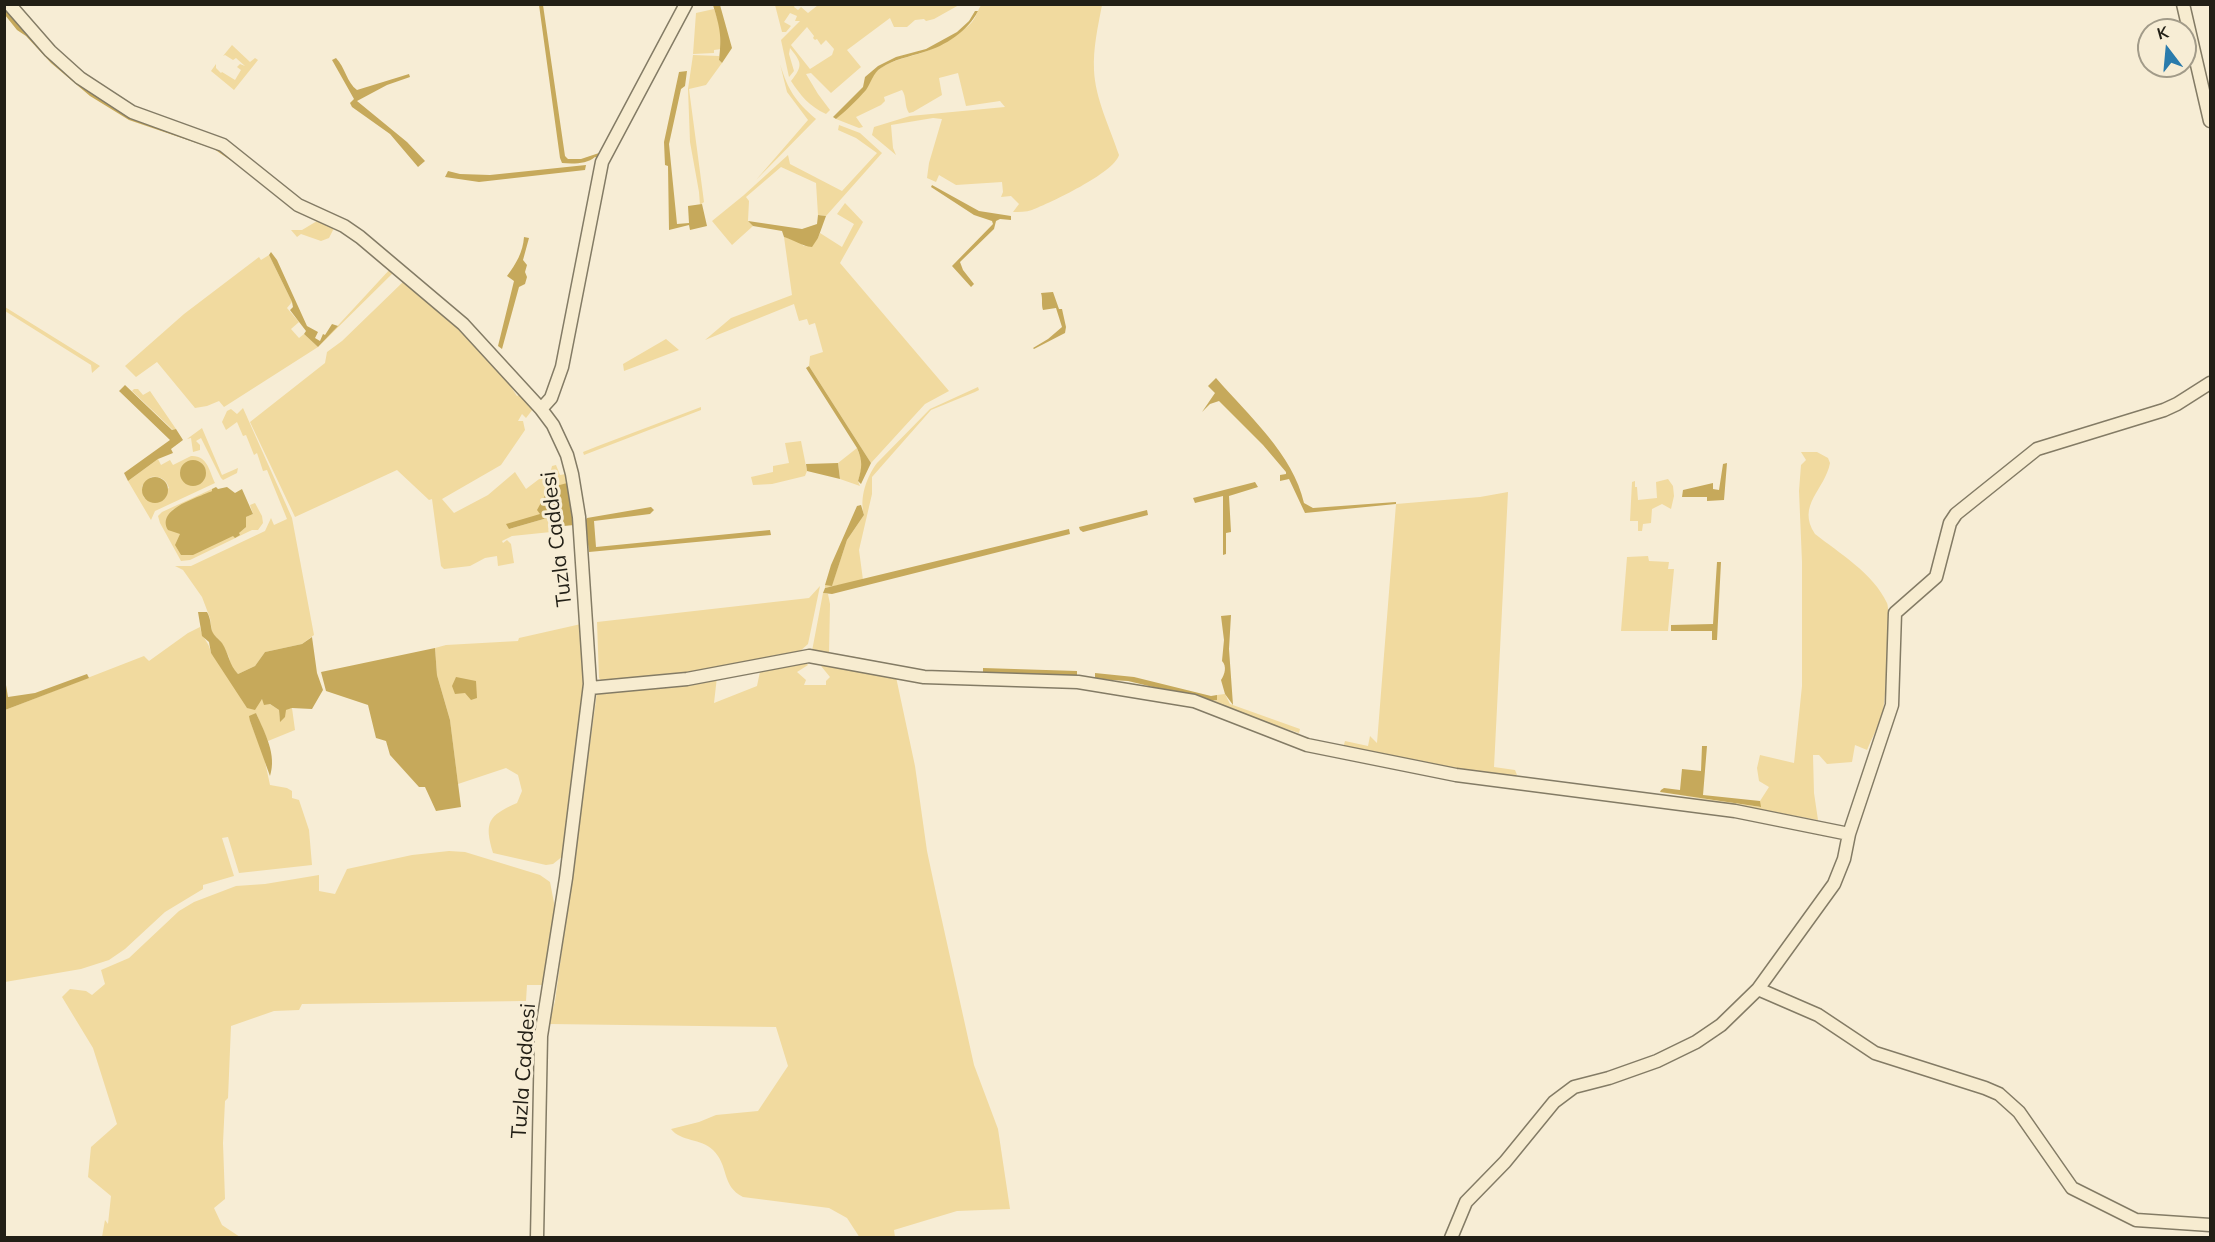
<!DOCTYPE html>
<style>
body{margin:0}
#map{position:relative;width:2215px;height:1242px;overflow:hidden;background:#f7edd5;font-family:Mulish,sans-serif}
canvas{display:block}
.frame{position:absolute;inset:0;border:6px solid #221f16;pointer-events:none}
.north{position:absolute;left:2137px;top:18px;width:60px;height:60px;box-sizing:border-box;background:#f7edd5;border:2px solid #a29b89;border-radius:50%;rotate:344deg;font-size:16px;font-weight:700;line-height:24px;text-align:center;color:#221f16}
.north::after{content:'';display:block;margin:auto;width:21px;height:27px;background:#2a7bac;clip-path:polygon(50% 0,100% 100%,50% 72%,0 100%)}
</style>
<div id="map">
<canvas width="2215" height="1242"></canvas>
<div class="frame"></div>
<div class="north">K</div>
</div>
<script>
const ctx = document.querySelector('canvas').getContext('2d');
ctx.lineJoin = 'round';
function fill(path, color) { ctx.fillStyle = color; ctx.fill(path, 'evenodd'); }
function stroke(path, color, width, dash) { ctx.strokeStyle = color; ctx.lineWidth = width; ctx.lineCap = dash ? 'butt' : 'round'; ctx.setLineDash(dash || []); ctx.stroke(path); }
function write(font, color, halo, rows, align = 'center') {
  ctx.font = font + ' Mulish,sans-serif'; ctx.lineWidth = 6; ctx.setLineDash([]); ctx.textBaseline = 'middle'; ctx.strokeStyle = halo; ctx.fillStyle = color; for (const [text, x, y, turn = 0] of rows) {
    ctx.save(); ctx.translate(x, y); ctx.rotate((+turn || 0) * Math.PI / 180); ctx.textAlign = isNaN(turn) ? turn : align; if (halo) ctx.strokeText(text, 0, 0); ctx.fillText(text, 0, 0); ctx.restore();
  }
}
const green = new Path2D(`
 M775,5H795L794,7L798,10L801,7L808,13L818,5H959L934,19L926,21L924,19L915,20L907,27H894L890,18L847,50L861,67L831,93L811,73L806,74L818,94L830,110L826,114C809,106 801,96 791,81C804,65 801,62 790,48L789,54L794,71L789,77L781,40L800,21H795L797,16L790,13L784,22L791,26L786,32H782ZM807,27L814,36L813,38L815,40L817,39L821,45L826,40L834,49L832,55L810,69L791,45Z
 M981,5H1102C1098,26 1093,48 1094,70C1095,98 1110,128 1119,155C1114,173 1050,203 1032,210C1026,212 1019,212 1013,212L1019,204L1011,196L1001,197L1003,192L1002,182L956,185L939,175L936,182L927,178L929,163L942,119L933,118L891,125L893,148L896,155L872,135L874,127L910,116L1005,107L1000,101L966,106L958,73L939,78L942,95L913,112L909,113C904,106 907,97 902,90L884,97L885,101L881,105L856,117L863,127L859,128L836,119L867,88C875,61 902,60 924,52C935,49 966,30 972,22C976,17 978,10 981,5Z
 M714,9L720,26L721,49L714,50V53L693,54L696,13Z
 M232,45L250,62L255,58L258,60L234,90L211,71L216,64V68L221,73L222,72L235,80L241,70L237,67L240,64L245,66L236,58L233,60L225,55L223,56Z
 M693,55L719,56V60L722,63L706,85L689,89L704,202L700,205L699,192L690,142L688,89Z
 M780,64C788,90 795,101 816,119L756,180L808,120L787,92Z
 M839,125L860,133L882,153L826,216L818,215L816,183L781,167L746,197L749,201L748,221L753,226L732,245L712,221L744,195L788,155L790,164L842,191L877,153L856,138L838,130Z
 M845,203L863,222L840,263L949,391L925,404L871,463L809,366L810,356L823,352L815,323L809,325L807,319L799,321L794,304L705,340L731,318L792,295L784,237L796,240L804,246L818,238L820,233L842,247L854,224L837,214Z
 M317,221L335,226L329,238L321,241L301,234L297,237L291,230H302Z
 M269,255L292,302L287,308L299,322L291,329L299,338L304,334L318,347L391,268L394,272L318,347L224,407L219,401L207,406L195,408L157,362L136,377L125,366L184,314L259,257L261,260Z
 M404,281L422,297L461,328L503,375L517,396L521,394L533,409L526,418L522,414L518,421H523L525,430L501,465L442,499L454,513L488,495L515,472L526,489L551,470L552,466L556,465L560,475L566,474L567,483L541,514L509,529L547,518L551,532L512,536L502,541L503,543L507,540L511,544L514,563L498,566L497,556L485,558L470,566L444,569L441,566L432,499L429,500L397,470L295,517L250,422L325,363L327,352L342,341Z
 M5,307L100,366L92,373L91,365L5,311Z
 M666,339L679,350L624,371L623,364Z
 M978,387L979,390L975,392L931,410L872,477V494L859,550L863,580L825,588V585H832L847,540L864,515C859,498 867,476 877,463L930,409Z
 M134,389H138L143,395L150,391L176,429L173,430L132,391Z
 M701,407V410L584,455L583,452L598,446Z
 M243,408L292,518L314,635L302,644L265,652L255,666L238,674L231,667L229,657L221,642L212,633L210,618L202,597L183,570L175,566H191L265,531L271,518L274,525L287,519L267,470L263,471L257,453L254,455L246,435L243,436L237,422L226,430L222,422L227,411L231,409L237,414Z
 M202,428L222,475L238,468L237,473L223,480L221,478L201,438L196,441L200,445V450L193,452L191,438L187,439Z
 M801,441L807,471L805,476L772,484L753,485L751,477L773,472V466L789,463L785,443Z
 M857,448L863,464L858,481L860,486L840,479L838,463Z
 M1801,452H1817L1828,458L1830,463C1825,490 1796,505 1815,534C1839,553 1873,573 1887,603C1891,612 1886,699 1883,712C1879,725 1872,738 1867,750L1855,745L1852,762L1827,764L1819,755H1813L1814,793L1818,820L1680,795L1760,807V801L1769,787L1759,781L1757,768L1760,755L1794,763L1802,686V562L1799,491L1801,465L1806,460Z
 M191,456C207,455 209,470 215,483L155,511L151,520L128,481L158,459L161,465L170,460L173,465ZM151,477C160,476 166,479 169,488L144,498L142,486Z
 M1668,479L1673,486L1674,496L1671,509L1662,504L1652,509L1651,523L1643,524L1642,531H1638V521H1630L1632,482L1635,481V487H1637L1638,500L1657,498L1656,482Z
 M212,489L213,491L172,510L182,533L234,535L239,533L246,517L253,514L250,505L255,503L262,516L263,523L258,530H252L190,560L181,561L160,523L158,516L162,512Z
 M1508,492L1494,767L1515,770L1517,775L1489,774L1343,748L1345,741L1368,746L1370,736L1377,743L1396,504L1480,497Z
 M575,552H577L586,676L563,856L553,864L546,865L493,853C484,822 488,816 517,803L522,791L518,775L506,768L458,784L450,720L437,675L435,648L446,645L518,641L519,638L581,624Z
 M1648,556L1649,561L1669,562L1668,569H1674L1668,631H1621L1627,557Z
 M820,586L808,644L799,652L776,655L710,672L602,681L599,678L597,622L809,598Z
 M823,593L828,594L830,604L829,654L850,656L940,673L925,674L812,651Z
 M200,627C202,639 209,641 211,653L259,702L262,699L279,710L280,721L285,710L292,708L295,730L268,741L256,713L250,721L264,757L270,785L287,788L292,791V798L299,800L309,830L312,865L239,873L228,837L222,838L234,876L203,885V889L165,912L125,949L109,960L81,969L5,982V710L144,656L149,661L188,633Z
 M804,660L808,665L797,672L806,680L804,685H826V681L830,677L821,666V661L896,677L915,766L927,851L937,898L974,1065L998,1129L1010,1209L957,1211L894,1230L895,1237L860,1238L847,1218L829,1208L743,1197C721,1186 729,1165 713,1150C701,1138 681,1142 671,1129L699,1122L716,1115L758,1111L788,1066L776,1027L549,1024L555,1001L597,692L717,677L714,703L757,686L761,667Z
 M1225,694L1230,704L1300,729L1299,733L1229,710L1211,702L1217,700V695Z
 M449,851L465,852L540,875L550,882L555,908L544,985H527L526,1001L302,1004L299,1010L274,1011L231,1026L228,1098L225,1101L223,1143L225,1199L214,1208L222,1225L240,1237H102L105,1220L108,1224L111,1196L88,1177L91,1147L117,1124L93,1048L62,997L70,989L86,991L92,995L105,984L101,970L129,958L179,911L194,902L236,886L265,884L319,875V891L335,894L347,869L412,855Z`);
const forest = new Path2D(`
 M539,5H543L565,156L568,159H581L599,153L657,48L600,159L595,157C587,164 573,164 562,163L560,158Z
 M713,5H720L732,48L722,63L719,60C722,36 720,28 713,5Z
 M4,6C33,40 63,76 101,98L216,145L241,163L239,166L214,149L129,120L90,96L51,63L26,36L17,30L5,15Z
 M975,11H978C968,31 945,46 924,52C909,57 894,59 881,68C873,73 871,83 866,90C857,100 846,111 836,119L833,117L863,87L865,77L878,66L896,57L926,49L957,32L969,21Z
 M336,58C345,67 347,83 357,90L409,74L410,77L387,85L357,101L407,142L425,161L418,167L390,134L352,107L350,103L354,99L332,60Z
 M687,71L685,86L681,89L669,144L677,224L689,223L688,206L702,204L707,226L690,230L689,225L669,230L668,166L665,165L664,142L679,72Z
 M586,165L585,170L479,182L445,177L448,171L460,174L490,175Z
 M932,185L979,211L1011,216V220L1000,219L996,221L994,229L960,262L963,270L974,284L971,287L952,266L993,224L992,221L974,215L931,187Z
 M818,215L826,216L818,238L812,247C802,246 794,240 784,237L782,231L753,226L748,221L802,229L817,224Z
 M524,237L529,238L523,260L527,265L525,272L527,277L525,284L519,287L502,349L498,346L514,281L507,276C516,264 523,252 524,237Z
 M271,252L277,260L307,326L318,332L315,338L320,341L323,334L325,335L332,324L338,326L318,347L304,334L306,331L290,310L293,307L292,302L269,255Z
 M1053,292L1059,309H1062L1066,327L1065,333L1034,349L1033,348L1048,339L1062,327L1056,308L1043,310C1041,305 1043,299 1041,293Z
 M809,366L871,463L861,484L858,481C862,467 863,462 857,448L806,368Z
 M1216,378C1248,415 1293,454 1304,503L1313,508L1396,502V504L1305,513L1289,479L1280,481V475L1286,474V472L1263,445L1219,401L1210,404L1202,412L1215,393L1208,386Z
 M125,385L172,430L176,429L183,440L171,449L173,453L158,459L128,481L124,473L170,440L119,391Z
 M838,463L840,479L807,471L806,464Z
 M1727,463L1724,500L1707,501V497H1682L1683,490L1713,483V489L1719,490L1723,464Z
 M1255,482L1258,487L1229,496L1231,532L1226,533V554L1223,555V496L1195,503L1193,498Z
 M567,483L574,525L564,526L561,514L509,529L506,524L540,514L537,510L549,488Z
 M861,505L864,515L847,540L832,586L825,585L831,565L857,506Z
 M651,507L654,510L650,514L594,521L596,547L770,530L771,535L589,552L585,521L587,518Z
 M1147,510L1148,515L1083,532L1080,530L1079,527Z
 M1069,529L1070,534L832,594L823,593L825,588Z
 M1717,562H1721L1717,640H1712V631H1671V625L1713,624Z
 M198,612H207C211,619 210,624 212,631C214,636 219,639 222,643C229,654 229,665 238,674L255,666L265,652L302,644L312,637L317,673L323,690L312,709L292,708L286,710L285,717L280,722L279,710L270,704L264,705L262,699L255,710L247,708L211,653L209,642L202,636Z
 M1231,615L1229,649L1233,705L1225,694L1221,680C1225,674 1227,666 1222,661L1224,640L1221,616Z
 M435,648L437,675L450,720L461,807L436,811L425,787H419L390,755L386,741L376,738L368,705L326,691L321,672Z
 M983,668L1077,671V679L983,675Z
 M1095,673L1134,677L1211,696L1217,695V700L1211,701L1128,681L1095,679Z
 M87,674L89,678L5,710V679L8,697L35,693Z
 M456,677L476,681L477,698L471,700L465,693L455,694L452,686Z
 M256,713C265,733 277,755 270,776L250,721L249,716Z
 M1702,746H1707L1703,795L1760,801L1761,807L1660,792L1661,790L1664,788L1680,790L1682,769L1701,771Z`);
const water = new Path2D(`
 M180 473a13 13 0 1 1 26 0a13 13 0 1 1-26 0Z
 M142 490a13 13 0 1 1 26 0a13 13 0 1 1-26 0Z
 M216,487L218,489L227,487L235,493L242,489L253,514L246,517V527L239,533L240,535L235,538L233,536L193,555H181L175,545L180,534L168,530C156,509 197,498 212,491V489Z`);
const secondary = new Path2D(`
 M9,4L50,51L80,78L132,112L223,145L298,205L344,226L360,237L463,324L541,409L553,425L567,455L572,474L579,517L590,684L566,878L541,1036L537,1238
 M2183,4L2210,121
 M2210,383L2177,404L2164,410L2037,449L1956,514L1950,523L1936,577L1895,613L1892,705L1849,834L1844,859L1834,884L1758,989L1818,1015L1875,1053L1985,1088L1999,1094L2019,1112L2072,1188L2136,1220L2210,1225
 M541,409L551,398L562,367L602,162L686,4
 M590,688L687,679L809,656L924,677L1078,682L1194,701L1307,745L1456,775L1735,811L1849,834
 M1451,1238L1466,1202L1505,1162L1554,1102L1574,1087L1609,1078L1657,1061L1696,1042L1721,1025L1758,989`);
const streetNames = [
 ["Tuzla Caddesi",557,539,-97],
 ["Tuzla Caddesi",524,1071,-86]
];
fill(green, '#f1da9f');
fill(forest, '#c6a95b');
fill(water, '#c6aa5c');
stroke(secondary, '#837b65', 15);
stroke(secondary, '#f7ecd0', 12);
write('21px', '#221f16', '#f7edd5', streetNames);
</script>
